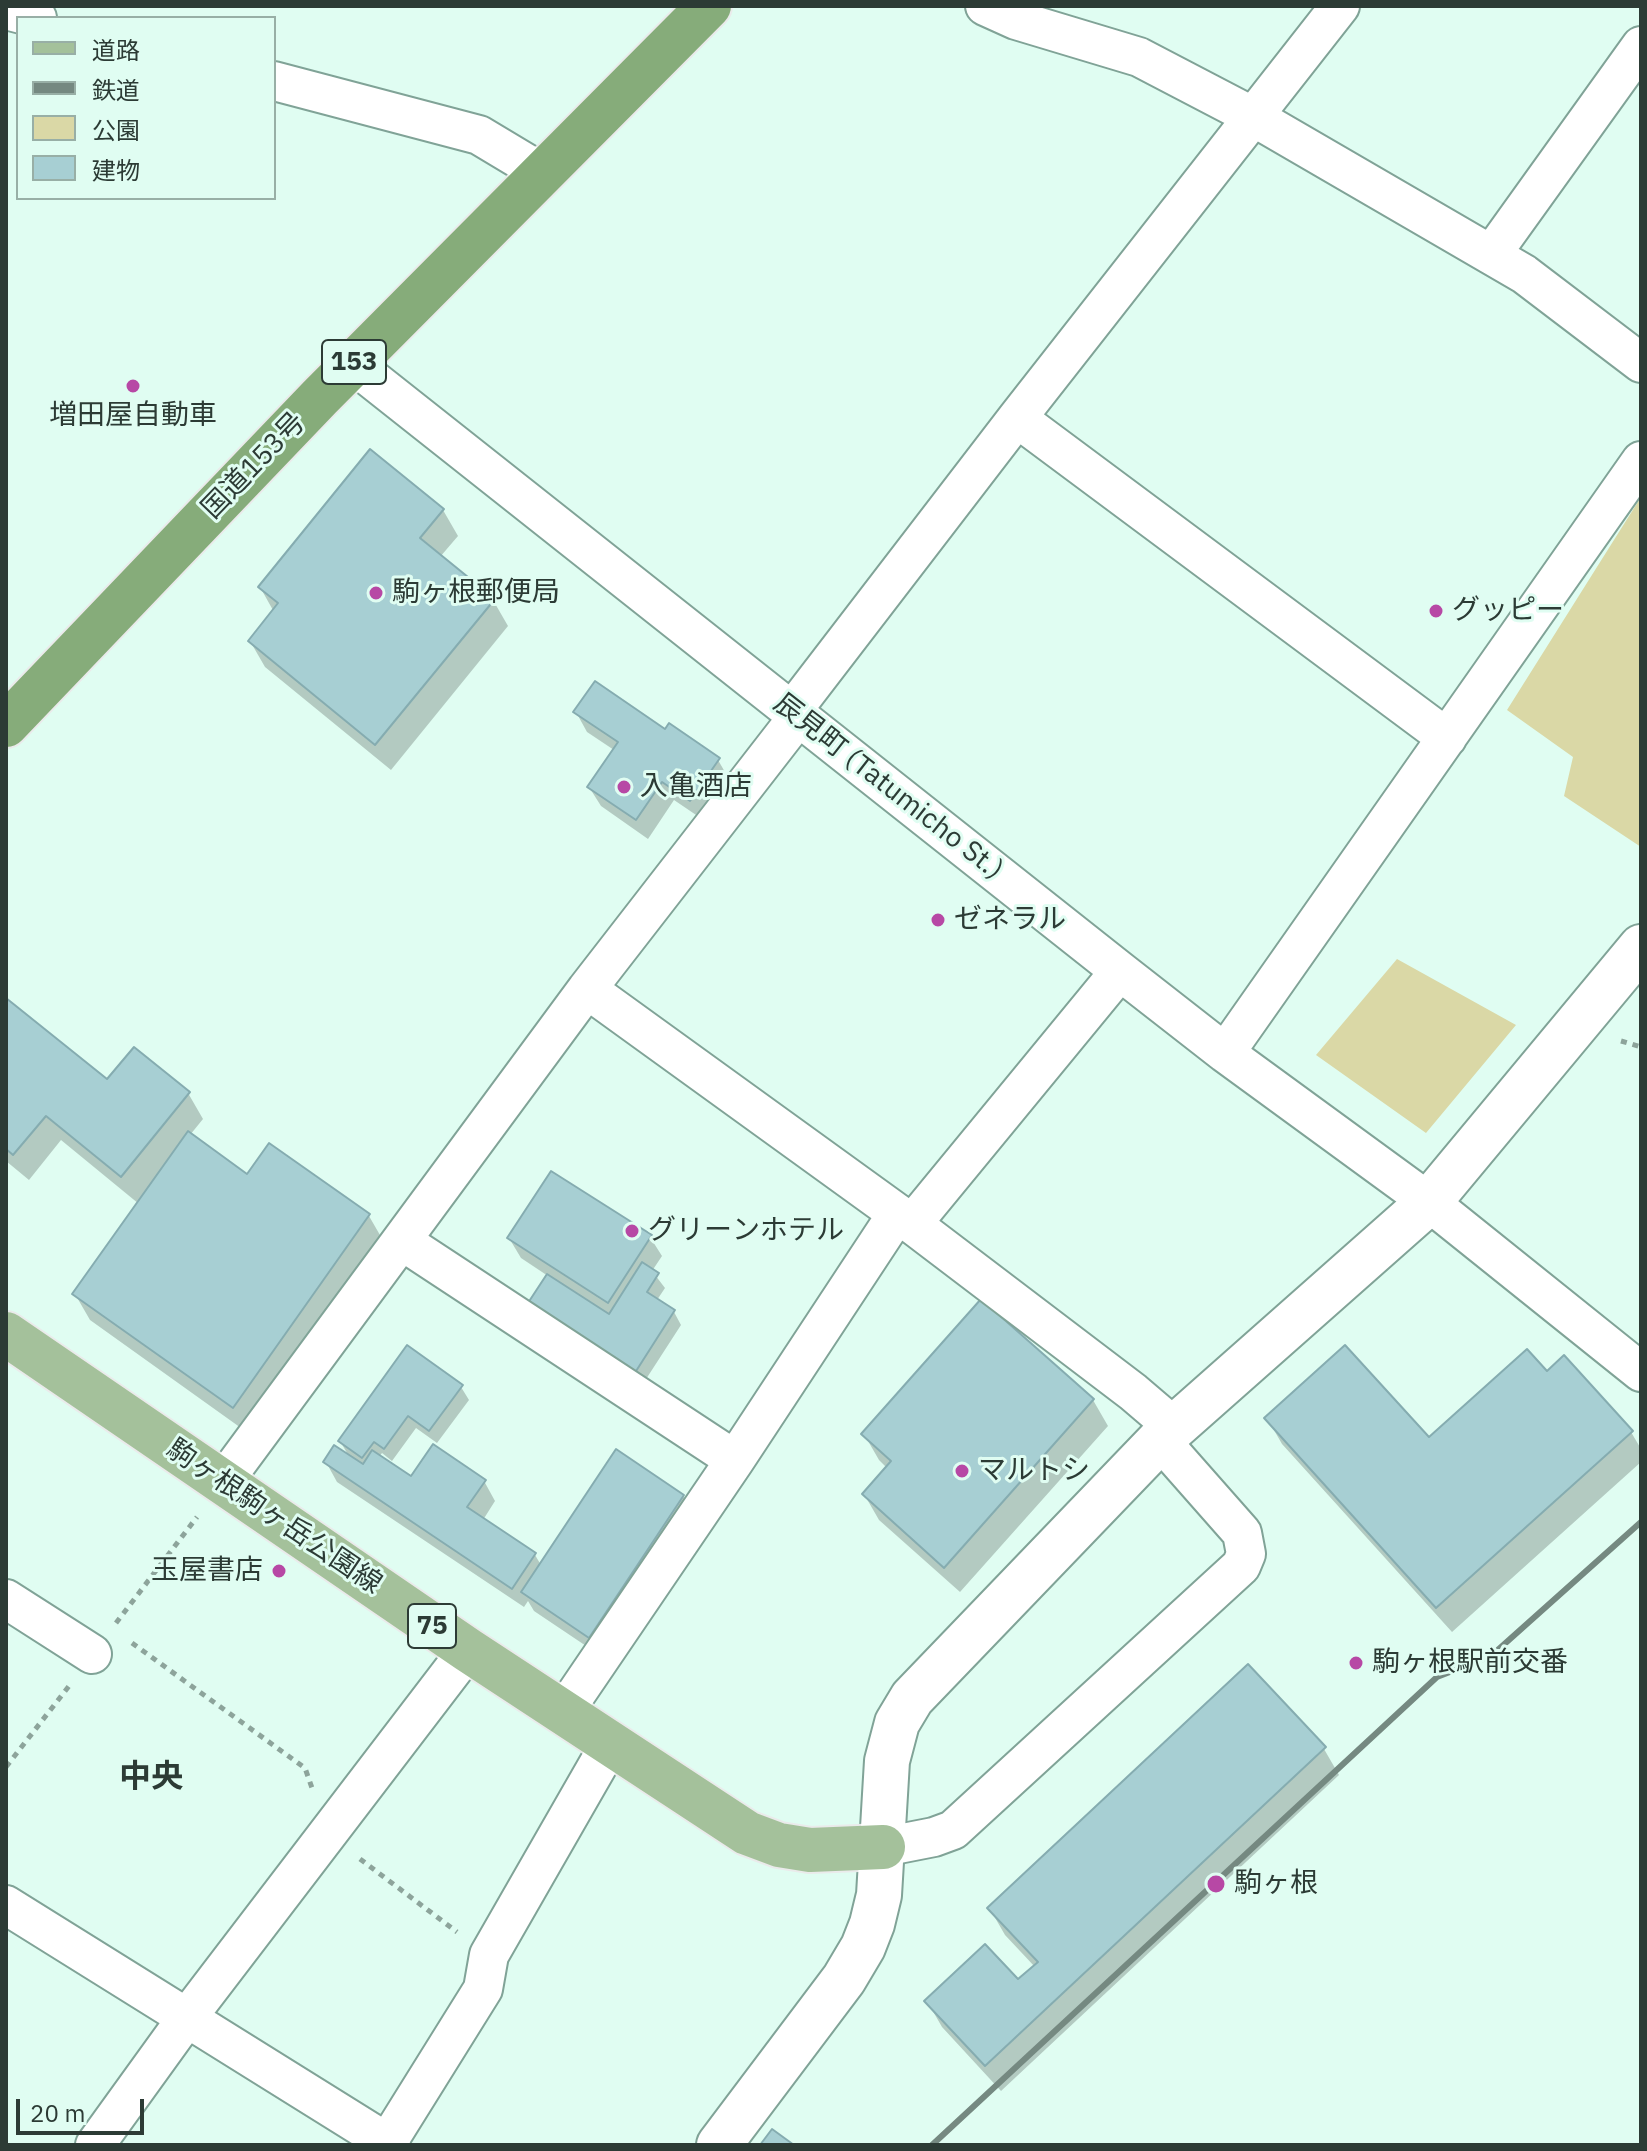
<!DOCTYPE html>
<meta charset="utf-8">
<style>
body{margin:0}
#map{position:relative;width:1647px;height:2151px;overflow:hidden;background:#e0fdf2;font-family:"IBM Plex Sans","Noto Sans JP",sans-serif}
canvas{display:block}
.frame{position:absolute;inset:0;border:8px solid #2c3b35;pointer-events:none}
.legend{position:absolute;left:16px;top:16px;width:260px;height:184px;box-sizing:border-box;background:#e0fdf2;border:2px solid #98afa6;margin:0;padding:10px 14px;list-style:none;font-size:24px;color:#2c3b35}
.legend li{display:flex;align-items:center;gap:16px;height:40px}
.legend b{width:40px;border:2px solid #98afa6}
.scale{position:absolute;left:16px;top:2099px;width:128px;height:36px;box-sizing:border-box;border:4px solid #2c3b35;border-top:0;padding-left:10px;font-size:24px;line-height:28px;white-space:nowrap;color:#2c3b35;-webkit-text-stroke:6px #e0fdf2;paint-order:stroke}
</style>
<div id="map">
<canvas width="1647" height="2151"></canvas>
<div class="frame"></div>
<ul class="legend">
<li><b style="height:10px;background:#a4c19b"></b>道路</li>
<li><b style="height:10px;background:#758981"></b>鉄道</li>
<li><b style="height:22px;background:#dad8a6"></b>公園</li>
<li><b style="height:22px;background:#a7cfd3"></b>建物</li>
</ul>
<div class="scale">20 m</div>
</div>
<script>
const ctx = document.querySelector('canvas').getContext('2d');
ctx.lineJoin = 'round';
function fill(path, color) { ctx.fillStyle = color; ctx.fill(path, 'evenodd'); }
function stroke(path, color, width, dash) { ctx.strokeStyle = color; ctx.lineWidth = width; ctx.lineCap = dash ? 'butt' : 'round'; ctx.setLineDash(dash || []); ctx.stroke(path); }
function write(font, color, halo, rows, align = 'center') {
  ctx.font = font + ' "IBM Plex Sans","Noto Sans JP",sans-serif'; ctx.lineWidth = 6; ctx.setLineDash([]); ctx.textBaseline = 'middle'; ctx.strokeStyle = halo; ctx.fillStyle = color; for (const [text, x, y, turn = 0] of rows) {
    ctx.save(); ctx.translate(x, y); ctx.rotate((+turn || 0) * Math.PI / 180); ctx.textAlign = isNaN(turn) ? turn : align; if (halo) ctx.strokeText(text, 0, 0); ctx.fillText(text, 0, 0); ctx.restore();
  }
}
const green = new Path2D(`
 M1641,497V847L1564,796L1573,757L1507,710Z
 M1397,959L1516,1025L1426,1133L1316,1055Z`);
const shadow = new Path2D(`
 M443,510L458,536L440,557L493,600L508,626L391,770L265,667L250,641L274,612L260,587Z
 M576,712L665,731L718,760L729,779L702,819L674,800L648,839L601,806L589,787L614,750L587,732Z
 M6,1000L107,1082L188,1093L203,1119L190,1135L248,1176L369,1216L384,1242L248,1433L90,1320L75,1294L139,1204L61,1140L29,1180L6,1161Z
 M650,1237L662,1256L652,1271L665,1288L657,1300L674,1312L681,1325L639,1390L548,1276L521,1258L509,1238Z
 M1546,1373L1631,1432L1641,1449V1462L1452,1632L1282,1444L1267,1418L1428,1440Z
 M461,1387L469,1400L437,1443L416,1428L392,1461L382,1453L379,1457L412,1478L484,1481L495,1501L483,1520L535,1555L541,1565L683,1496L694,1516L601,1656L534,1611L528,1601L524,1607L337,1482L326,1462L350,1458L340,1441Z
 M1093,1400L1108,1426L960,1592L879,1520L864,1494L887,1468L879,1460L864,1434Z
 M1248,1667L1324,1749L1339,1775L1001,2091L942,2027L927,2001L1018,1982L1035,1967L1005,1935L990,1909Z`);
const building = new Path2D(`
 M370,449L444,509L420,538L495,599L375,745L248,641L278,603L258,587Z
 M595,681L665,729L669,723L720,758L690,801L662,782L636,820L587,787L618,742L573,712Z
 M6,998L107,1079L134,1047L190,1092L121,1177L46,1116L13,1155L6,1149Z
 M188,1131L247,1174L269,1143L370,1214L233,1408L72,1294Z
 M551,1171L652,1235L608,1303L507,1238Z
 M642,1262L659,1273L647,1292L675,1310L631,1379L524,1309L547,1274L609,1314Z
 M981,1299L1094,1399L944,1568L862,1494L891,1461L861,1434Z
 M407,1345L463,1385L429,1431L408,1416L384,1449L374,1442L362,1458L338,1441Z
 M1345,1345L1429,1437L1527,1349L1547,1371L1564,1355L1633,1431L1436,1608L1264,1418Z
 M433,1444L486,1480L467,1507L536,1553L512,1589L323,1462L334,1445L363,1464L372,1450L411,1476Z
 M616,1449L684,1495L589,1638L521,1592Z
 M1248,1664L1326,1747L985,2066L924,2001L985,1944L1018,1979L1038,1962L987,1908Z
 M772,2129L794,2145H760Z`);
const path = new Path2D(`
 M1621,1041L1641,1047
 M116,1623L197,1517
 M132,1643L305,1768L312,1788
 M6,1767L69,1686
 M360,1859L457,1932`);
const minor = new Path2D(`
 M985,6L1016,20L1139,57L1252,116L1524,274L1641,363
 M6,10L37,18
 M274,81L479,135L544,174
 M1491,255L1641,46
 M353,364L1120,971L1225,1053L1429,1202L1641,1372
 M1017,418L1447,738
 M792,711L1017,418L1340,6
 M587,989L912,1224L1133,1392L1174,1427
 M1225,1053L1641,461
 M912,1224L1120,971
 M402,1241L735,1460
 M223,1482L587,989L798,717
 M6,1599L92,1654
 M563,1713L735,1460L897,1214
 M883,1847L934,1837L953,1830L1241,1566L1246,1554L1242,1533L1160,1440
 M6,1905L391,2145
 M387,2143L483,1989L489,1955L610,1744
 M95,2145L186,2019L468,1650`);
const tertiary = new Path2D(`
 M719,2145L844,1979L863,1947L872,1924L879,1895L887,1761L897,1723L912,1698L1160,1440L1429,1202L1641,947`);
const primary = new Path2D(`
 M6,1334L468,1650L747,1833L779,1845L810,1850L883,1847`);
const trunk = new Path2D(`
 M6,725L320,397L709,6`);
const rail = new Path2D(`
 M932,2145L1437,1677L1491,1656L1641,1522`);
const markers = [
 [133,386,8,"#b748a5"],
 [376,593,8,"#b748a5"],
 [1436,611,8,"#b748a5"],
 [624,787,8,"#b748a5"],
 [938,920,8,"#b748a5"],
 [632,1231,8,"#b748a5"],
 [962,1471,8,"#b748a5"],
 [279,1571,8,"#b748a5"],
 [1356,1663,8,"#b748a5"],
 [1216,1884,10,"#b748a5"]
];
const shields = [
 [354,362,64],
 [432,1626,48]
];
const shieldNames = [
 ["153",354,362],
 ["75",432,1626]
];
const poiNames = [
 ["増田屋自動車",133,416,"center"],
 ["駒ヶ根郵便局",392,593],
 ["グッピー",1452,611],
 ["入亀酒店",640,787],
 ["ゼネラル",954,920],
 ["グリーンホテル",648,1231],
 ["マルトシ",978,1471],
 ["玉屋書店",263,1571,"right"],
 ["駒ヶ根駅前交番",1372,1663],
 ["駒ヶ根",1234,1884]
];
const streetNames = [
 ["国道153号",254,466,-46],
 ["辰見町 (Tatumicho St.)",888,787,38],
 ["駒ヶ根駒ヶ岳公園線",274,1517,34]
];
const quarterNames = [
 ["中央",151,1778]
];
fill(green, '#dad8a6');
fill(shadow, '#0003');
fill(building, '#a7cfd3');
stroke(building, '#85acb0', 2);
stroke(minor, '#80a397', 42);
stroke(tertiary, '#80a397', 48);
stroke(primary, '#eaebeb', 48);
stroke(trunk, '#eaebeb', 48);
stroke(path, '#8da49b', 5, [6, 6]);
stroke(minor, '#fff', 38);
stroke(tertiary, '#fff', 44);
stroke(primary, '#a4c19b', 44);
stroke(trunk, '#86ac7a', 44);
stroke(rail, '#758981', 6);
for (const [x, y, r, color] of markers) { const dot = new Path2D(); dot.arc(x, y, r, 0, 2 * Math.PI); ctx.fillStyle = color; ctx.fill(dot); stroke(dot, '#e0fdf2', 3); }
for (const [x, y, w] of shields) { const box = new Path2D(); box.roundRect(x - w / 2, y - 22, w, 44, 6); ctx.fillStyle = '#e0fdf2'; ctx.fill(box); stroke(box, '#2c3b35', 2); }
write('bold 26px', '#2c3b35', null, shieldNames);
write('28px', '#2c3b35', '#e0fdf2', poiNames, 'left');
write('28px', '#2c3b35', '#e0fdf2', streetNames);
write('bold 32px', '#2c3b35', '#e0fdf2', quarterNames);
</script>
